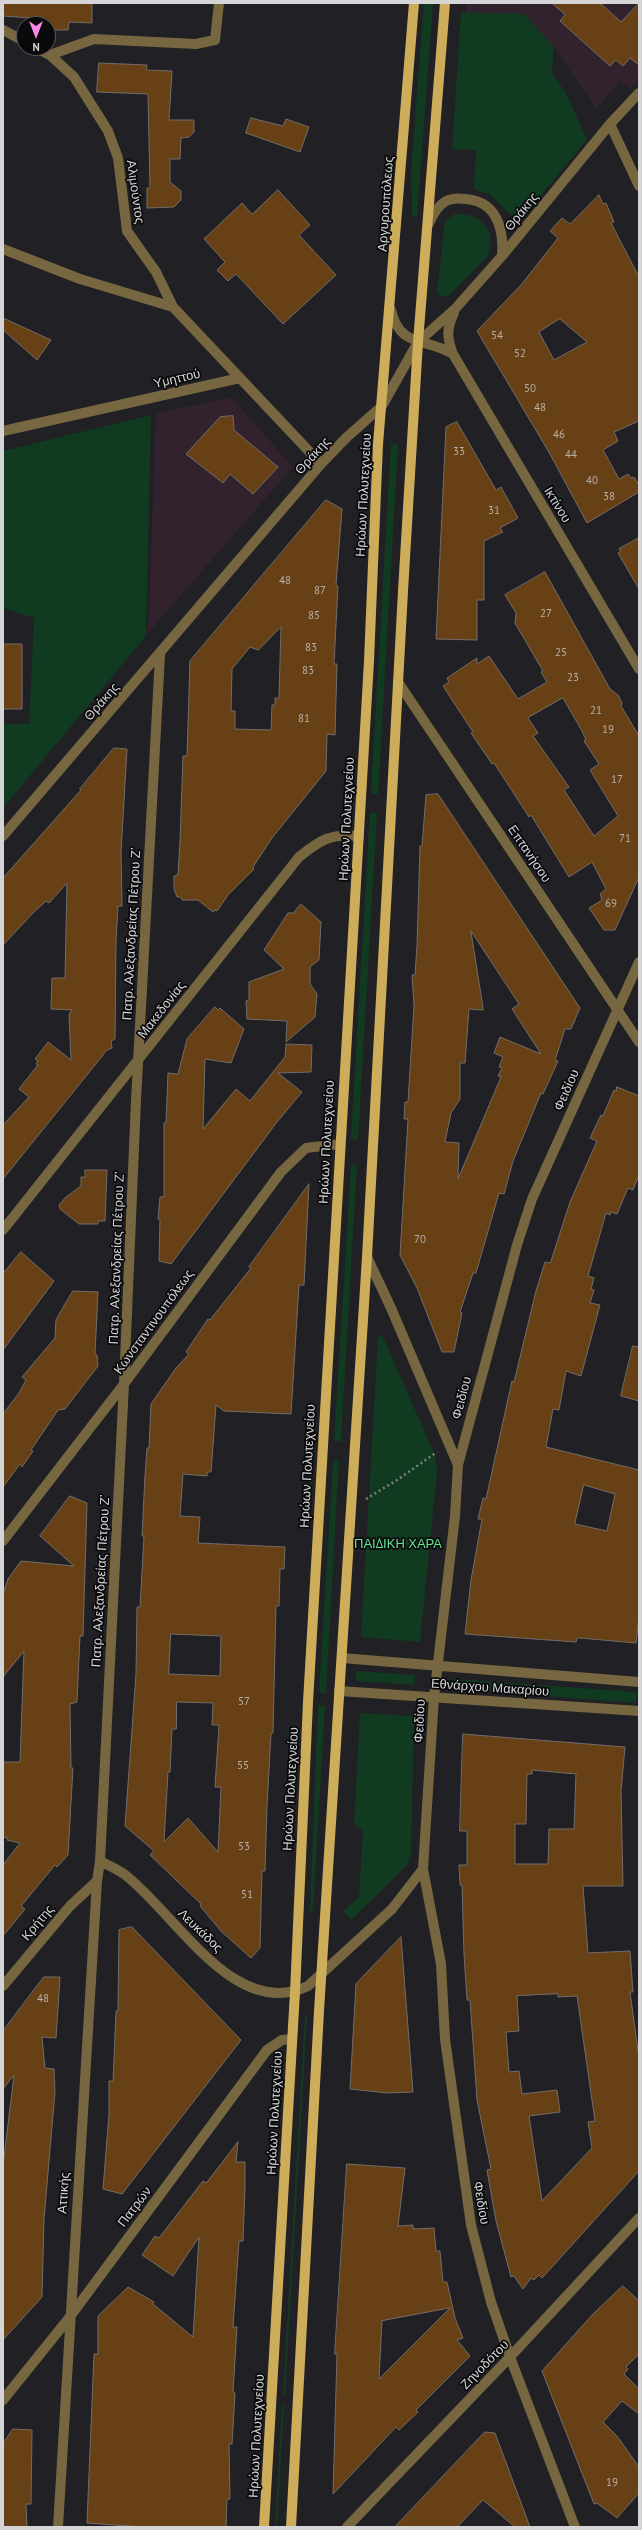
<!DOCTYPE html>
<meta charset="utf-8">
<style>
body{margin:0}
#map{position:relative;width:642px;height:2530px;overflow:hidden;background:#212024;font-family:"PT Sans",sans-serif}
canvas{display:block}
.frame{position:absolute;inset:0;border:4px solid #d5d4d7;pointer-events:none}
.north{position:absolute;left:16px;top:16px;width:40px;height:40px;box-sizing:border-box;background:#0a0a0c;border:1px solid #5b5b5d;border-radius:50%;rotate:180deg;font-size:11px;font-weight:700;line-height:16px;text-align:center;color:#d5d4d7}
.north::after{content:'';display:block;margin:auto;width:14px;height:18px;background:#fb87e5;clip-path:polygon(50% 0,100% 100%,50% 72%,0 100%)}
</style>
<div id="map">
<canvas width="642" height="2530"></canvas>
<div class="frame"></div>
<div class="north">N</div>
</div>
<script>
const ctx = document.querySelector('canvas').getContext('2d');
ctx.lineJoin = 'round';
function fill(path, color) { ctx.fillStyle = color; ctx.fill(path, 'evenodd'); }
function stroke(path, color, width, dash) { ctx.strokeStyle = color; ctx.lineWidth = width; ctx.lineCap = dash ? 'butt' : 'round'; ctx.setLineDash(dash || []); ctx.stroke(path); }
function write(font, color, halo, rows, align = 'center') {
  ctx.font = font + ' "PT Sans",sans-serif'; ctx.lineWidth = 3.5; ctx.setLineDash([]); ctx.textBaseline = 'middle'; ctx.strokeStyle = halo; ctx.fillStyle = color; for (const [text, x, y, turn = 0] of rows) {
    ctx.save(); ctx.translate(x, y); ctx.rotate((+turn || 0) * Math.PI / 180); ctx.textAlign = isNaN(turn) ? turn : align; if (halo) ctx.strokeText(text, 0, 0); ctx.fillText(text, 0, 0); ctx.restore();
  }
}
const education = new Path2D(`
 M466,3H639V79L630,89L620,81L596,109L554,47L466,12Z
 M231,397L293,467L148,633L156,414Z`);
const green = new Path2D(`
 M424,3H433L417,217H412L411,171Z
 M461,12L524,14L554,47L552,73L566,93L587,140L523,217H514L489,194L474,189L476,150L452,149Z
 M455,214C481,213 499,231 487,257L450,295L444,297L437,293L445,221Z
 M151,415L146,636L3,808V724H29L34,618L3,608V451Z
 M391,443L398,444L378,794H371Z
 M370,813H377L358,1140L351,1139Z
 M351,1165H357L341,1441H334Z
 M378,1336L383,1337L435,1455L437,1471L420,1642L361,1637Z
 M333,1460L339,1461L326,1693H319Z
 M356,1671L415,1675L414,1685L356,1681Z
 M454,1679L637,1692L636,1703L453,1689Z
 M318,1705L325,1706L313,1910L310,1911Z
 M360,1713L414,1716L411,1854L408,1864L352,1919L343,1911L359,1897L363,1831L354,1824Z
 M305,2016H307L285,2396H283Z
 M282,2405H284L277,2527H275Z`);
const building = new Path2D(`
 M3,3H92V23L69,22L68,30H48L45,19L3,16Z
 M552,3H600L621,22L639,3V65L630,58L623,66L616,60L610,66L560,21L565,15Z
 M99,63L147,65L146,70L172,71L169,120H194V132L189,137L181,138L180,159H170V182L181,191V200L174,207L147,208V188H150L148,94L97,92Z
 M251,118L283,126L286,119L309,127L300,152L246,133Z
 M278,190L310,225L299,235L336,275L283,324L236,274L228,281L217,270L225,262L204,239L242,203L252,214Z
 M599,195L603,204L606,203L614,222L611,223L639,277V421L614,432L618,441L603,450L619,479L628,474L631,478L634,477L639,485V492L587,523L550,454L477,331L521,285L558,238L550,231L562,218L570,224ZM560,319L587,342L554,360L539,332Z
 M3,318L51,340L37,360L3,330Z
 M233,416L234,430L278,467L253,494L230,474L223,483L186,454L220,417Z
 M457,422L496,490L501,487L518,518L500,528L503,532L484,541V600H477V640L436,639L446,427Z
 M326,500L342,509L336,585L338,586L334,664H337L335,735L327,734L326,771L272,838L253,867L254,869L228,895L217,911L215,910L213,912L198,900H182L181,897H177L174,889V876L178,875L180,841L183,756H187L190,661ZM281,627L279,698H275V705H272L271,730L235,729V711H231L232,669L250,647L258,650Z
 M639,538V589L618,553L621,551L619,549Z
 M545,572L610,689L618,695L622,703L621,706L639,736V877L615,930H604L589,908L602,900L600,894L606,889L592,862L569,877L531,815L529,817L494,763L492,764L471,733L473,732L443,686L449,682L447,678L477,658V664L489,656L518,699L547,682L541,672L543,671L515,623L516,613L505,595ZM563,698L582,731L586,740L584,741L599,764L590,770L618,816L594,836L564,790L569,787L533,736L538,733L528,718Z
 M3,644H22V709H3Z
 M114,748L127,749L121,852L122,906H118L116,941L115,1039L111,1041L112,1048L107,1050L3,1179V1125L29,1097L19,1089L38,1065L36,1064L38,1061L35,1059L48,1042L71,1060L69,1014L72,1010L51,1009L52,978H65L67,883L49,903L46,901L33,913L3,945V878L81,790L80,789Z
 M438,794L580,1008L571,1029H565L555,1060L558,1061L543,1094L541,1093L513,1161L504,1194L499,1193L476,1273H473L460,1312L462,1313L454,1352H442L417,1288L400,1255L408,1119H404L405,1102H408L414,1006L412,975H415L417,946L420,846H422L426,795ZM471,931L519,1004L512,1009L541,1054L500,1037L494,1053L503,1057L499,1067L502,1068L498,1076L501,1077L458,1179L459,1143L445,1142L451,1113L460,1099V1063H465L469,1009L483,1010Z
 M301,904L321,922L319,960L310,967V984L317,994L315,1017L286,1042L287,1021L247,1019L246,1001L249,1000V982L284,969L264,950L288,913H293Z
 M215,1007L218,1010L220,1008L244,1029L231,1063L205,1059L203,1129L236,1089L250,1101L285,1057L286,1044L312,1045L311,1072L278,1073L302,1092L277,1122L171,1264L159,1261L160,1219H158L160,1197H164V1123H166L168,1073L178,1074L187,1039Z
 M617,1087L639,1096V1175L633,1190L628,1188L617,1214L611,1212L610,1215L606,1213L588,1276L594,1278L591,1289L594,1290L590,1303L600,1305L581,1376L566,1371L559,1410L553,1409L546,1447L639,1470V1617L636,1643L580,1638H577L576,1642L465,1634L471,1580L482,1519H478L483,1498L486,1499L512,1381L514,1382L536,1291L545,1262L550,1263L551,1261L570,1202L597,1141L590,1138L601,1115L603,1116L614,1090L616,1091ZM584,1485L615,1494L607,1531L575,1524Z
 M85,1170H107L105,1221H98V1224H79L60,1209L59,1205L66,1197L81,1186V1177H85Z
 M309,1184L304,1285H299L291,1414L224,1411L216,1405L211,1472H207V1476L183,1474L180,1516L200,1517L198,1543L285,1547L284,1569H280L279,1606H276L273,1733H271L267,1806L265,1871H262L260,1948L251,1958L221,1931L200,1906L201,1904L150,1855L154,1851L125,1826L136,1674L137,1607H140L144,1536H142L145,1476L147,1448H149L151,1404L176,1368L189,1354L186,1352L208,1319L210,1320L251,1268L249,1267ZM171,1634L221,1636L220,1676L169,1674ZM177,1702L213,1703L212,1725H219L215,1787H221L218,1852L188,1818L164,1842L168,1772H170L172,1729H176Z
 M21,1252L54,1281L3,1350V1274Z
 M73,1291L98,1292L95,1354L97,1355L98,1366L65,1409L58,1410L31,1450L33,1451L22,1467L20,1464L3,1487V1414L19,1393L26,1380L22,1377L55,1338L56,1320Z
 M633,1346L639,1347V1401L621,1396Z
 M70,1496L87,1503L83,1636H80L77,1702L70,1704L71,1768H73L68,1855L57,1867L55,1865L21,1906L25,1909L3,1936V1865L20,1843L7,1840L8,1838L3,1837V1762H20L24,1651L3,1677V1594L8,1579L21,1561L74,1566L40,1536Z
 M463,1734L625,1747L621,1791L623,1886H583L588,1953L630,1951L633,1992H630L639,2058V2171L542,2278L539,2275L534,2280L531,2278L523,2289L514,2276L511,2277L496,2221L487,2170L491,2169L477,2100L470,2000H467L464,1954L462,1885H460L459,1865H467V1831H460ZM532,1770L576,1774L574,1829H549L548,1864H515V1824H526L527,1774H532ZM558,1994V1997L577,1996L595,2121L588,2122L592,2148L542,2201L529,2116L560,2112L557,2090L522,2094L519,2071L509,2072L506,2032L519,2031L517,1996Z
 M132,1927L241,2040L122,2194L103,2189L109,2114V2081H113L116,2011H118L119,1930Z
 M401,1937L413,2092L387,2093L350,2089L356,1984Z
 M44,1977H60L56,2038L42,2037L45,2068L54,2069L55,2092L44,2219L42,2297L3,2340V2166L14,2075L3,2089V2031Z
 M238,2142L236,2162H245V2188L243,2241H239L233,2327H237L233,2392L235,2393L232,2444H229L230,2499H227L226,2527H143L87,2523L94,2354H98V2316L128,2287L154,2302L153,2304L193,2337L199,2237L173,2276L142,2255L155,2236L159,2238L203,2181L206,2183Z
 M347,2164L405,2168L398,2226L413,2225V2229L434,2228L436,2251H440L443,2282H447L455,2318L463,2338L457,2340L470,2356L416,2410L418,2412L399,2430L396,2427L333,2494L337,2354H335ZM450,2308L379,2379L382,2321Z
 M623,2286L639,2301V2354L626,2367L628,2369L624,2374L639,2389V2414L622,2401L603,2422L617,2436L639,2467V2493L617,2518L597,2503L594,2504L542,2371L593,2314Z
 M13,2429L32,2430L31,2504H26L27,2527H3V2444Z
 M485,2432L495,2433L530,2527H515L483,2500L457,2527H395Z`);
const path = new Path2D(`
 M366,1499L397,1480L437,1452`);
const minor = new Path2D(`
 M3,30L24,41
 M36,48L50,55L74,77L108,131L118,158L127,231L156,272L173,307L240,378
 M50,55L94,39L196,44L215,40L219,3
 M610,124L639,186
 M428,225C432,218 435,209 442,204C448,198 457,198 465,199C497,201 504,229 502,256
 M3,249L80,279L173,307
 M391,310C400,349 426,337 453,354
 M454,313C446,329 447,338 453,354L639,669
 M3,431L240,378L321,464
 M398,682L639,1042
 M3,836L321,464L347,437L382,406L418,342L455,309L502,256L610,124L639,93
 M3,1230L299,857C320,840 331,833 359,836
 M367,1257L391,1308L458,1465
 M3,1541L124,1384L281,1172L306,1148L340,1144
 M342,1658L639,1682
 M339,1691L639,1711
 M100,1861C108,1865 117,1869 124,1874C175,1912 234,2022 308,1986L392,1909L423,1869
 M3,1986L70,1906L97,1881
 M3,2400L69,2318L267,2050L282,2040L292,2039
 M58,2527L97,1881L100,1861L124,1384L136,1100L160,655
 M347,2527L510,2357L639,2218
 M575,2527L510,2357L491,2302L471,2225L445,2039L441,1964L423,1869L434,1697L455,1516L458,1465L517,1245L532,1199L639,962`);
const major = new Path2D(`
 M264,2527L295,1992L308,1702L369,661L378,444L414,3
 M291,2527L319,2011L367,1257L403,591L418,342L445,3`);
const numberNames = [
 ["54",497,336],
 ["52",520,354],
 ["50",530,389],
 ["48",540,408],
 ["46",559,435],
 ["33",459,452],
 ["44",571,455],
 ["40",592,481],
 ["38",609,497],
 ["31",494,511],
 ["48",285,581],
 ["87",320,591],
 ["27",546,614],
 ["85",314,616],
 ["83",311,648],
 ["25",561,653],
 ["83",308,671],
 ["23",573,678],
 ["21",596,711],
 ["81",304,719],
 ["19",608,730],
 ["17",617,780],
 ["71",625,839],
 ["69",611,904],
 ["70",420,1240],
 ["57",244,1702],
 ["55",243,1766],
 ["53",244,1847],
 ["51",247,1895],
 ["48",43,1999],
 ["19",612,2483]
];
const streetNames = [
 ["Αλιμούντος",135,192,82],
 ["Αργυρουπόλεως",386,204,-86],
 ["Θράκης",522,212,-51],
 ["Υμηττού",177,379,-13],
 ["Θράκης",313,456,-48],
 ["Ηρώων Πολυτεχνείου",364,495,-87],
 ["Ικτίνου",557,505,59],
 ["Θράκης",102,702,-49],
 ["Ηρώων Πολυτεχνείου",347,819,-87],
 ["Επτανήσου",529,854,56],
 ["Πατρ. Αλεξανδρείας Πέτρου Ζ’",132,934,-87],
 ["Μακεδονίας",162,1010,-52],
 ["Φειδίου",567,1090,-66],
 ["Ηρώων Πολυτεχνείου",327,1142,-87],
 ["Πατρ. Αλεξανδρείας Πέτρου Ζ’",117,1258,-88],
 ["Κωνσταντινουπόλεως",154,1322,-54],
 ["Φειδίου",462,1398,-75],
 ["Ηρώων Πολυτεχνείου",308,1466,-87],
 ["Πατρ. Αλεξανδρείας Πέτρου Ζ’",101,1581,-87],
 ["Εθνάρχου Μακαρίου",490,1688,4],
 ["Φειδίου",420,1721,-87],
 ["Ηρώων Πολυτεχνείου",291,1789,-87],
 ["Κρήτης",38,1923,-50],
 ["Λευκάδος",200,1931,44],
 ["Ηρώων Πολυτεχνείου",275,2113,-87],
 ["Αττικής",64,2193,-86],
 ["Φειδίου",481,2203,80],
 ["Πατρών",135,2207,-53],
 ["Ζηνοδότου",485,2365,-46],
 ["Ηρώων Πολυτεχνείου",257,2436,-87]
];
const parkNames = [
 ["ΠΑΙΔΙΚΗ ΧΑΡΑ",398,1544]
];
fill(education, '#31222e');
fill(green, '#103b21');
fill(building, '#674016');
stroke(building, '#726d69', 1);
stroke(path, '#818083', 2.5, [2, 3]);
stroke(minor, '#766740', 10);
stroke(major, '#cdad59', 10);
write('11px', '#baafa7', null, numberNames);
write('13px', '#d5d4d7', '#0a0a0c', streetNames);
write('13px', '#64e394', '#0a0a0c', parkNames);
</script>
